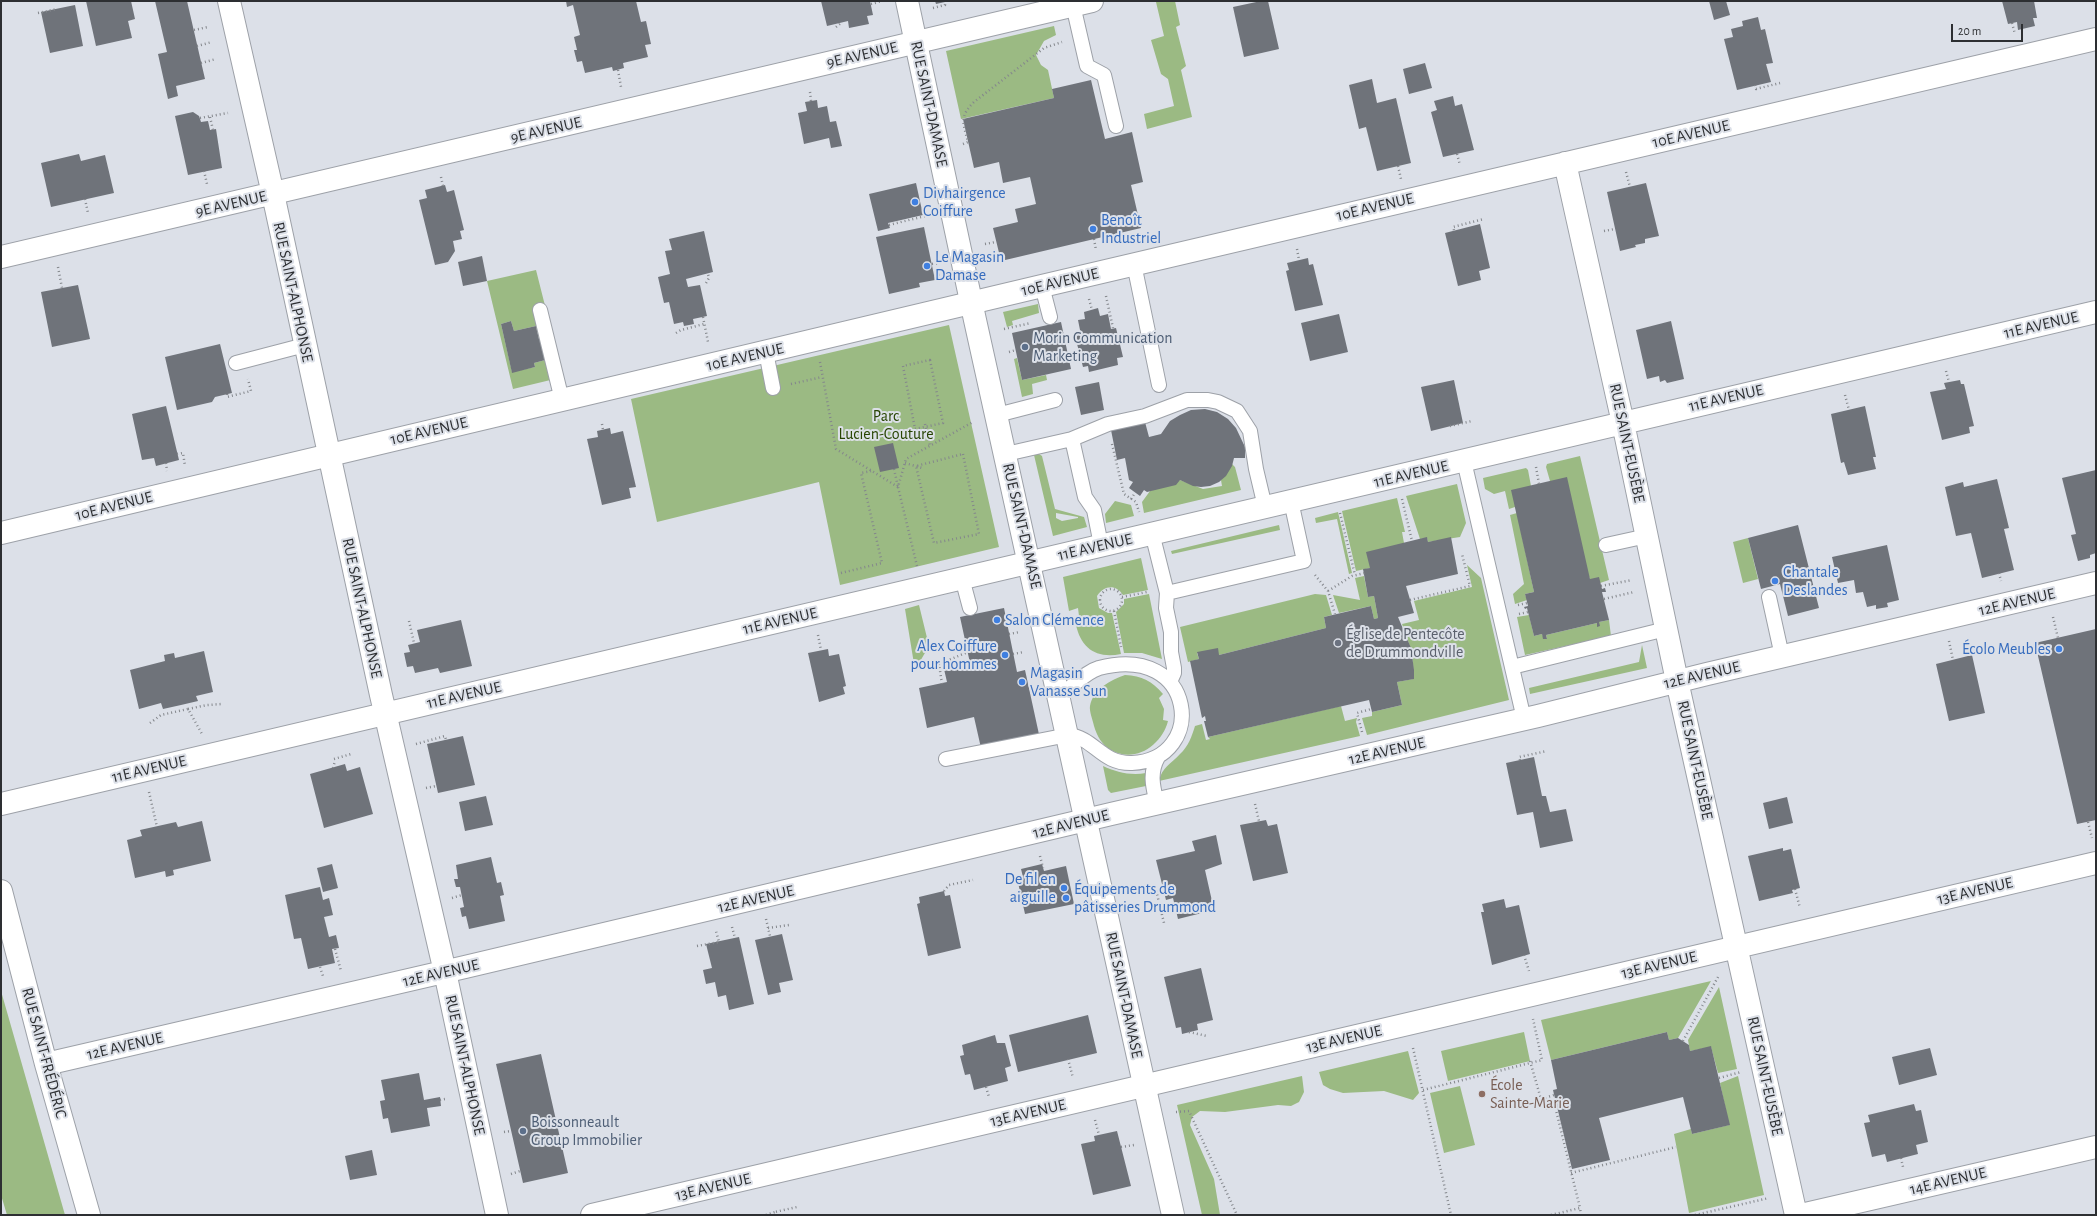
<!DOCTYPE html>
<meta charset="utf-8">
<style>
body{margin:0}
#map{position:relative;width:2097px;height:1216px;overflow:hidden;background:#dce0e8;font-family:"Alegreya Sans",sans-serif}
canvas{display:block}
.frame{position:absolute;inset:0;border:2px solid #2d2f32;pointer-events:none}
.scale{position:absolute;left:1951px;top:24px;width:72px;height:18px;box-sizing:border-box;border:2px solid #2d2f32;border-top:0;padding-left:5px;font-size:12px;line-height:14px;white-space:nowrap;color:#2d2f32;-webkit-text-stroke:3px #dce0e8;paint-order:stroke}
</style>
<div id="map">
<canvas width="2097" height="1216"></canvas>
<div class="frame"></div>
<div class="scale">20 m</div>
</div>
<script>
const ctx = document.querySelector('canvas').getContext('2d');
ctx.lineJoin = 'round';
function fill(path, color) { ctx.fillStyle = color; ctx.fill(path, 'evenodd'); }
function stroke(path, color, width, dash) { ctx.strokeStyle = color; ctx.lineWidth = width; ctx.lineCap = dash ? 'butt' : 'round'; ctx.setLineDash(dash || []); ctx.stroke(path); }
function write(font, color, halo, rows, align = 'center') {
  ctx.font = font + ' "Alegreya Sans",sans-serif'; ctx.lineWidth = 4; ctx.setLineDash([]); ctx.textBaseline = 'middle'; ctx.strokeStyle = halo; ctx.fillStyle = color; for (const [text, x, y, turn = 0] of rows) {
    ctx.save(); ctx.translate(x, y); ctx.rotate((+turn || 0) * Math.PI / 180); ctx.textAlign = isNaN(turn) ? turn : align; if (halo) ctx.strokeText(text, 0, 0); ctx.fillText(text, 0, 0); ctx.restore();
  }
}
const green = new Path2D(`
 M1161,1H1175L1180,25L1176,27L1186,66L1181,70L1192,117L1147,129L1144,114L1174,106L1168,79L1161,74L1151,40L1164,36L1156,2Z
 M1054,26L1056,35L1044,41L1036,55L1041,65L1048,70L1054,98L961,119L946,51Z
 M536,270L563,377L513,389L487,281ZM511,321L514,331L536,326L539,339L544,338L549,359L534,363L535,367L512,372L501,324Z
 M1038,304L1039,313L1012,321L1013,325L1007,327L1003,312Z
 M949,325L999,547L840,585L819,482L657,522L631,399Z
 M1017,358L1022,380L1046,375L1047,380L1032,384L1033,394L1022,397L1014,359Z
 M1039,454L1042,456L1055,509L1084,517L1087,527L1053,536L1034,455ZM1056,513L1078,517V518L1062,521L1056,518Z
 M1580,456L1609,580L1600,583L1590,579L1550,481L1546,467L1547,464Z
 M1232,464L1235,467L1241,490L1144,513L1142,502L1150,491L1180,480L1203,489L1222,486L1221,480Z
 M1526,468L1528,470L1531,486L1515,507L1509,509L1505,491L1494,494L1485,489L1483,478Z
 M1457,484L1466,523L1460,537L1428,542L1427,538L1420,539L1406,496Z
 M1397,498L1405,532H1402L1404,543L1370,568L1356,571L1342,511Z
 M1115,501L1131,505L1134,516L1106,523L1105,514Z
 M1338,512L1352,573L1349,574L1337,519L1316,523L1315,518Z
 M1517,513L1534,592L1525,594L1527,600L1515,604L1513,594L1524,584L1510,515Z
 M1279,525L1280,530L1172,554L1171,551Z
 M1748,538L1758,579L1743,583L1733,542Z
 M1141,558L1148,590L1123,595C1116,584 1104,585 1097,596L1099,608L1108,613H1112L1121,654C1096,659 1081,648 1076,625L1080,624L1078,608L1069,611L1063,577Z
 M1467,565L1481,578L1509,700L1367,735L1362,718L1372,716V712L1402,705L1397,682L1413,679C1415,659 1409,642 1402,624L1419,620L1414,601L1472,587Z
 M1364,576L1368,597L1374,596L1378,618L1374,619L1371,606L1339,613L1333,595L1360,600L1355,578Z
 M1149,594L1162,659L1142,653H1124L1116,612L1124,604V599Z
 M1315,594L1326,595L1332,615L1324,617L1326,628L1219,655L1197,653L1199,659L1188,662L1180,627Z
 M919,605L929,646L915,670L905,609Z
 M1529,615L1534,636L1542,634L1544,639H1547L1546,635L1597,623V626L1599,622L1609,620L1611,636L1525,655L1517,617Z
 M1642,645L1647,668L1530,694L1529,688L1639,662Z
 M1125,675C1142,676 1152,681 1163,694L1159,698L1164,709L1163,720L1168,721C1162,745 1135,764 1111,750C1102,745 1097,736 1094,726C1093,721 1089,711 1090,706C1093,689 1111,680 1125,675Z
 M1341,706L1345,721L1357,718L1356,722L1360,736L1159,781C1162,767 1171,764 1180,754C1188,747 1192,736 1195,726L1202,724L1206,740L1210,739L1208,737Z
 M1103,766C1116,772 1131,776 1146,773V786L1111,793L1108,790Z
 M1711,981L1678,1038L1669,1040L1667,1032L1551,1060L1541,1020Z
 M1719,987L1737,1069L1718,1073L1711,1047L1690,1051L1688,1040Z
 M1,991L65,1215H7L1,1195Z
 M1524,1032L1530,1061L1448,1081L1441,1051Z
 M1408,1051L1419,1093L1413,1100L1384,1091L1343,1093L1330,1089L1323,1085L1319,1072Z
 M1302,1076L1304,1092L1299,1102L1291,1106L1278,1105L1225,1112L1200,1111L1192,1117L1190,1125L1214,1179L1220,1215H1202L1177,1105Z
 M1738,1076L1764,1195L1689,1213L1674,1134L1691,1129L1692,1134L1729,1125L1720,1083Z
 M1460,1086L1475,1145L1444,1153L1430,1093Z`);
const building = new Path2D(`
 M86,1H131L135,19L128,21L132,38L96,46Z
 M155,1H187L205,79L176,86L178,96L168,99L158,54L167,52Z
 M566,1H636L641,22L646,21L651,44L645,45L648,57L623,63L624,68L613,71L612,67L585,73L582,61L577,62L574,50H577L574,37L580,35L573,5L567,7Z
 M821,1H870L873,15L867,16L869,24L849,28L848,21L827,26Z
 M935,1H945V2L936,4Z
 M1261,1H1268L1279,49L1244,57L1233,7Z
 M1709,1H1726L1730,15L1714,20Z
 M2002,1H2034L2037,18H2033L2035,26L2018,30L2017,22L2008,24Z
 M75,5L83,46L50,53L41,12Z
 M1758,17L1761,30L1765,29L1773,63L1766,64L1771,82L1737,90L1724,39L1733,37L1731,29L1743,26L1742,21Z
 M1425,63L1432,88L1409,94L1403,69Z
 M1372,79L1377,103L1396,98L1411,163L1377,171L1366,127L1359,129L1349,85Z
 M1091,80L1105,139L1132,132L1143,182L1131,185L1141,228L1001,261L993,228L1018,222L1015,209L1036,204L1030,177L1003,183L999,162L974,168L963,119L1054,98L1052,89Z
 M1453,96L1455,106L1462,104L1474,150L1443,157L1431,112L1437,110L1434,101Z
 M817,100L818,108L827,106L830,122L836,121L842,146L831,148L829,138L804,144L798,113L807,111L805,102Z
 M193,112L199,116L201,122L208,121L210,130L216,129L222,168L188,175L175,116Z
 M79,154L81,161L105,155L114,193L51,207L41,163Z
 M916,183L923,215L888,223L890,228L878,231L869,194Z
 M1646,183L1659,236L1645,239V243L1635,245L1636,247L1620,251L1607,192Z
 M445,185L447,192L454,190L464,230L460,231L462,239L453,241L455,251L448,262L435,265L419,200L427,198L425,190Z
 M1480,224L1490,268L1479,271L1481,280L1458,286L1445,233Z
 M924,227L935,280L919,283L920,287L889,294L876,237Z
 M704,231L713,272L686,279L688,287L700,285L707,316L693,319L694,324L684,326L683,322L674,324L669,302L664,303L658,277L670,274L665,251L672,250L669,239Z
 M482,256L487,281L463,286L458,262Z
 M1308,258L1309,265L1313,264L1323,305L1295,311L1286,271L1289,270L1287,263Z
 M78,285L90,339L52,347L41,292Z
 M1098,308L1100,316L1108,314L1111,329L1116,328L1123,357L1117,358L1118,365L1089,372L1088,366L1083,367L1075,336L1081,335L1078,320L1085,319L1084,312Z
 M1339,314L1348,352L1310,361L1301,323Z
 M511,321L514,331L536,326L539,339L544,338L549,359L534,363L535,367L512,373L501,324Z
 M1671,321L1684,379L1667,383L1665,380L1660,382L1659,376L1647,379L1636,330Z
 M1061,322L1071,369L1022,380L1012,333Z
 M220,344L232,393L215,397L212,402L177,410L165,357Z
 M1454,380L1463,423L1431,431L1421,387Z
 M1960,380L1961,384H1964L1974,426L1969,427L1970,433L1942,440L1930,392L1946,389L1944,383Z
 M1099,382L1104,410L1081,415L1075,387Z
 M166,406L179,460L156,466L154,458L142,460L132,414Z
 M1865,406L1876,457H1873L1876,469L1848,475L1844,462L1841,463L1831,414Z
 M1205,409L1217,412L1228,419L1236,428L1245,447V458H1234L1232,466L1226,476L1219,482L1210,486L1201,487L1193,486L1180,480L1176,485L1147,492L1144,490L1140,496L1129,488L1133,482L1129,480L1125,458L1117,460L1111,430L1145,422L1149,437L1161,434L1170,421L1180,415L1191,410Z
 M610,428L611,434L623,431L636,487L629,488L631,498L602,505L587,439L598,437L597,431Z
 M893,443L899,468L880,472L874,447Z
 M2096,470V553L2090,555V558L2078,561L2071,535L2076,534L2062,478Z
 M1567,477L1590,579L1599,577L1602,589L1605,588L1606,592H1602L1609,620L1599,622L1600,626L1597,627V623L1546,635L1547,639H1543L1542,634L1534,636L1527,608L1525,609L1524,607L1528,606L1525,594L1534,592L1511,490Z
 M1997,479L2009,528L2004,529L2014,570L1982,578L1971,533L1956,536L1945,487L1963,482L1964,487Z
 M1798,525L1819,608L1788,616L1780,584L1761,589L1748,538Z
 M1427,537L1428,542L1451,537L1458,574L1406,586L1414,613L1398,617L1411,648L1414,670V679L1397,682L1402,705L1372,712L1369,700L1208,737L1204,721H1206L1205,716L1202,718L1190,661L1199,659L1197,652L1218,648L1219,655L1326,628L1324,617L1371,606L1374,619L1378,618L1374,596L1368,597L1363,569L1370,568L1366,552Z
 M1887,545L1899,600L1887,603L1888,607L1876,609V605L1867,607L1863,592L1856,593L1854,580L1838,583L1832,557Z
 M1004,608L1017,672L1025,670L1040,739L981,748L974,717L927,728L919,688L947,682L944,669L970,663L960,617Z
 M461,620L472,666L440,673L438,668L415,673L413,666L407,667L404,653L410,652L408,645L420,642L417,630Z
 M2096,629V820L2077,824L2035,643Z
 M828,649L829,656L839,654L846,686L843,687L845,694L819,702L808,653Z
 M204,651L213,692L196,696L198,701L181,705L163,709L161,703L139,709L130,670L165,661L164,655L174,653L175,658Z
 M1972,655L1985,713L1949,721L1936,664Z
 M463,736L475,785L438,793L427,744Z
 M1534,757L1542,796H1546L1550,812L1566,809L1573,841L1540,848L1533,812L1517,815L1506,763Z
 M345,764L347,771L360,767L373,814L324,828L310,774Z
 M486,796L493,825L465,831L459,802Z
 M1787,797L1793,823L1769,829L1763,803Z
 M1266,820L1268,826L1277,824L1288,873L1253,881L1240,825Z
 M202,821L211,861L173,870L174,875L166,877L165,871L135,878L127,840L142,836L140,830L176,822L178,827Z
 M1216,835L1222,864L1205,870L1214,910L1178,919L1173,898L1166,900L1156,860L1195,851L1192,841Z
 M1783,848V851L1791,849L1800,888L1792,890L1793,893L1759,901L1748,856Z
 M491,857L497,883L501,882L504,895L500,896L505,921L469,929L466,916L462,917L460,908L464,907L460,887H456L454,879H458L456,865Z
 M332,864L338,888L323,892L317,868Z
 M1042,864L1044,871L1066,866L1074,904L1025,914L1017,878L1023,877L1021,869Z
 M320,887L323,900L329,898L333,915L324,917L329,937L336,935L339,948L332,949L335,963L308,969L301,938L294,939L285,895Z
 M944,891L945,896L950,895L961,948L928,956L917,904L920,903L919,897Z
 M1504,899L1506,908L1519,905L1530,954L1492,965L1481,912H1484L1482,904Z
 M782,934L793,980L779,983L781,992L768,995L755,940Z
 M739,937L754,1004L729,1010L726,995L718,997L715,982L706,984L703,970L712,968L706,944Z
 M1201,968L1213,1020L1197,1024L1198,1030L1182,1034L1181,1027L1176,1028L1164,977Z
 M1088,1015L1097,1053L1018,1072L1009,1035Z
 M1667,1032L1669,1040L1678,1038L1689,1045L1690,1051L1711,1046L1730,1125L1692,1134L1683,1097L1599,1118L1610,1160L1572,1169L1553,1090L1557,1089L1551,1060Z
 M995,1035L997,1043H1005L1011,1066L1005,1068L1008,1081L974,1090L970,1074L965,1075L960,1056L964,1055L962,1045Z
 M1930,1048L1937,1075L1899,1085L1892,1057Z
 M541,1054L568,1173L523,1183L496,1064Z
 M419,1073L424,1100L440,1097L441,1106L427,1108L430,1126L391,1133L388,1118L383,1119L380,1101L385,1100L381,1080Z
 M1914,1104L1916,1111L1921,1110L1928,1142L1916,1145L1918,1154L1887,1162L1885,1154L1872,1157L1864,1123L1870,1122L1868,1115Z
 M1117,1131L1131,1186L1093,1195L1081,1144L1095,1141L1094,1136Z
 M372,1150L377,1175L350,1180L345,1156Z`);
const path = new Path2D(`
 M1252,1V3
 M871,4L882,1
 M933,8L945,5V2
 M38,13L57,9
 M2012,23L2015,34
 M836,27L841,23
 M194,30L208,27
 M197,46L212,42
 M201,63L216,59
 M618,70L621,87
 M1755,85L1756,89L1780,83
 M810,92L811,101
 M210,117L213,130
 M200,118L228,113
 M963,144L968,142C963,122 959,117 974,102L1044,48L1062,42
 M1457,154L1460,165
 M1398,166L1401,179
 M204,171L207,184
 M1626,172L1630,187
 M441,177L443,186
 M85,199L88,213
 M889,225L929,215
 M1454,230L1453,227L1484,219
 M1604,231L1615,229
 M1094,239L1096,250
 M985,244L996,242
 M1297,249L1299,260
 M932,264L939,263
 M58,267L62,288
 M935,276L941,274
 M706,283L709,278L708,274
 M1106,296L1113,328
 M1089,299L1092,310
 M703,317L708,342
 M1004,329L1031,323
 M676,333L681,330L704,324
 M1009,352L1016,350
 M930,360L943,423L915,429L903,366Z
 M820,362L836,449L898,487
 M1946,371L1949,382
 M791,384L822,377
 M227,394V397L251,391L248,379
 M1845,395L1849,410
 M602,424L603,430
 M925,424L930,446
 M1450,426L1472,421
 M1112,444L1124,494L1136,502L1139,512
 M177,454L183,453L185,466
 M963,454L979,534L934,543L916,466Z
 M166,463L167,471
 M905,463L922,468
 M1536,467L1539,484
 M894,469L898,487
 M1131,499L1135,493
 M1402,499L1412,541
 M1340,513L1355,575
 M917,566L898,487L906,459L973,422
 M841,573L882,563L861,473L871,471
 M1999,573L2001,581
 M1315,575L1328,591L1335,614
 M1601,586L1632,580
 M1100 600a11 11 0 1 1 22 0a11 11 0 1 1-22 0Z
 M1328,591L1352,576L1365,573
 M1122,597L1147,592
 M1604,599L1634,592
 M1410,600L1470,586L1462,554
 M1518,605L1527,603
 M1114,611L1121,647
 M1519,614L1528,612
 M2053,617L2058,638
 M1006,619L1017,616
 M409,621L414,643
 M1009,634L1020,632
 M818,635L821,650
 M1949,641L1953,660
 M1013,654L1024,652
 M942,684L939,664L968,652
 M188,709L207,705L222,704
 M150,723L161,715L188,709L202,734
 M1362,732L1357,713L1371,709
 M416,744L445,736L446,740
 M334,759L351,754
 M1520,760L1519,757L1547,751
 M333,768L335,761
 M426,788L436,786
 M149,792L157,827
 M1255,804L1259,821
 M2088,822L2092,838
 M1040,856L1043,868
 M1163,888L1156,890L1164,923
 M1795,889L1800,908
 M944,891L949,885L973,880
 M452,898L462,895
 M766,919L770,936
 M732,927L735,938
 M768,928L789,925
 M697,946L719,942L716,931
 M335,949L341,971
 M1524,955L1529,971
 M320,967L323,976
 M1189,1032L1207,1036
 M1683,1041L1718,977
 M1413,1048L1451,1215
 M1068,1059L1073,1078
 M1530,1061L1541,1099L1554,1095
 M1719,1078L1741,1072
 M986,1087L989,1097
 M1423,1090L1542,1060L1533,1019
 M1541,1099L1544,1109L1555,1106L1580,1208
 M440,1100L445,1099
 M1176,1112L1189,1111L1237,1215
 M1095,1120L1099,1135
 M504,1132L511,1131
 M1121,1147L1134,1145
 M1901,1158L1903,1167
 M1571,1173L1676,1147
 M511,1174L520,1171
 M766,1215L775,1212
 M775,1215V1212L797,1207
 M1551,1215L1580,1208L1581,1215
 M1695,1215L1769,1198`);
const lane = new Path2D(`
 M1073,5L1087,66L1104,75L1116,126
 M1134,264L1159,385
 M1042,286L1050,317
 M540,310L562,400
 M766,352L773,388
 M236,363L305,345
 M997,415L1055,400
 M1072,439L1108,424L1145,416L1187,400H1208L1218,402L1237,411L1250,431L1256,469L1265,507
 M1006,454L1072,439L1085,497L1094,510L1101,545
 M1464,461L1524,719
 M1152,533L1167,593L1304,561L1291,501
 M1606,545L1647,536
 M962,578L970,608
 M1167,593L1166,608L1171,632V652L1174,668V673L1170,682
 M1769,597L1782,656
 M1512,667L1666,629
 M946,759L1068,735C1095,738 1101,764 1132,763C1208,760 1197,642 1099,668C1083,673 1074,687 1059,695
 M1157,804C1153,787 1149,773 1158,757`);
const street = new Path2D(`
 M229,1L273,194L381,695L445,972L497,1215
 M1565,163L1623,423L1677,681L1796,1215
 M1,257L1092,1
 M1,533L1042,286L2096,39
 M1,804L2096,312
 M1,891L46,1064L89,1215
 M46,1064L465,967L1111,814L1538,716L1707,674L2096,583
 M592,1215L2096,863
 M1801,1215L2096,1147`);
const secondary = new Path2D(`
 M907,1L975,320L1173,1215`);
const markers = [
 [915,202,4,"#3f7fe0"],
 [1093,229,4,"#3f7fe0"],
 [927,266,4,"#3f7fe0"],
 [1025,347,4,"#5c6f8a"],
 [1775,581,4,"#3f7fe0"],
 [997,620,4,"#3f7fe0"],
 [1338,643,4,"#6b7280"],
 [2059,649,4,"#3f7fe0"],
 [1005,655,4,"#3f7fe0"],
 [1022,682,4,"#3f7fe0"],
 [1064,888,4,"#3f7fe0"],
 [1066,898,4,"#3f7fe0"],
 [1482,1094,4,"#8d6e63"],
 [523,1131,4,"#5c6f8a"]
];
const streetNames = [
 ["9E AVENUE",862,55,-13],
 ["RUE SAINT-DAMASE",929,104,78],
 ["9E AVENUE",546,130,-13],
 ["10E AVENUE",1691,134,-13],
 ["9E AVENUE",231,204,-13],
 ["10E AVENUE",1375,207,-13],
 ["10E AVENUE",1060,282,-13],
 ["RUE SAINT-ALPHONSE",293,292,78],
 ["11E AVENUE",2041,325,-13],
 ["10E AVENUE",745,357,-13],
 ["11E AVENUE",1726,398,-13],
 ["10E AVENUE",429,431,-13],
 ["RUE SAINT-EUSÈBE",1627,443,78],
 ["11E AVENUE",1411,474,-13],
 ["10E AVENUE",114,506,-14],
 ["RUE SAINT-DAMASE",1022,526,77],
 ["11E AVENUE",1095,547,-13],
 ["12E AVENUE",2017,602,-13],
 ["RUE SAINT-ALPHONSE",362,608,78],
 ["11E AVENUE",780,621,-13],
 ["12E AVENUE",1702,675,-13],
 ["11E AVENUE",464,695,-13],
 ["12E AVENUE",1387,751,-13],
 ["RUE SAINT-EUSÈBE",1695,760,78],
 ["11E AVENUE",149,769,-13],
 ["12E AVENUE",1071,824,-14],
 ["13E AVENUE",1975,891,-13],
 ["12E AVENUE",756,899,-13],
 ["13E AVENUE",1659,965,-13],
 ["12E AVENUE",441,973,-13],
 ["RUE SAINT-DAMASE",1124,995,78],
 ["13E AVENUE",1344,1039,-13],
 ["12E AVENUE",125,1046,-13],
 ["RUE SAINT-FRÉDÉRIC",44,1053,75],
 ["RUE SAINT-ALPHONSE",465,1065,78],
 ["RUE SAINT-EUSÈBE",1765,1076,78],
 ["13E AVENUE",1028,1113,-13],
 ["14E AVENUE",1948,1181,-13],
 ["13E AVENUE",713,1187,-13]
];
const shopNames = [
 ["Divhairgence",923,193],
 ["Coiffure",923,211],
 ["Benoît",1101,220],
 ["Industriel",1101,238],
 ["Le Magasin",935,257],
 ["Damase",935,275],
 ["Chantale",1783,572],
 ["Deslandes",1783,590],
 ["Salon Clémence",1005,620],
 ["Alex Coiffure",997,646,"right"],
 ["pour hommes",997,664,"right"],
 ["Écolo Meubles",2051,649,"right"],
 ["Magasin",1030,673],
 ["Vanasse Sun",1030,691],
 ["De fil en",1056,879,"right"],
 ["aiguille",1056,897,"right"],
 ["Équipements de",1074,889],
 ["pâtisseries Drummond",1074,907]
];
const serviceNames = [
 ["Morin Communication",1033,338],
 ["Marketing",1033,356],
 ["Boissonneault",531,1122],
 ["Group Immobilier",531,1140]
];
const parkNames = [
 ["Parc",886,416],
 ["Lucien-Couture",886,434]
];
const worshipNames = [
 ["Église de Pentecôte",1346,634],
 ["de Drummondville",1346,652]
];
const educationNames = [
 ["École",1490,1085],
 ["Sainte-Marie",1490,1103]
];
fill(green, '#9bba83');
fill(building, '#6f737a');
stroke(lane, '#9da1a8', 16);
stroke(street, '#9da1a8', 24);
stroke(secondary, '#9da1a8', 24);
stroke(path, '#84878c', 2.5, [1, 3]);
stroke(lane, '#fff', 14);
stroke(street, '#fff', 22);
stroke(secondary, '#fff', 22);
for (const [x, y, r, color] of markers) { const dot = new Path2D(); dot.arc(x, y, r, 0, 2 * Math.PI); ctx.fillStyle = color; ctx.fill(dot); stroke(dot, '#dce0e8', 1.5); }
write('16px', '#2d2f32', '#dce0e8', streetNames);
write('16px', '#366cbe', '#dce0e8', shopNames, 'left');
write('16px', '#4e5e75', '#dce0e8', serviceNames, 'left');
write('16px', '#274402', '#dce0e8', parkNames);
write('16px', '#5b616d', '#dce0e8', worshipNames, 'left');
write('16px', '#785e54', '#dce0e8', educationNames, 'left');
</script>
